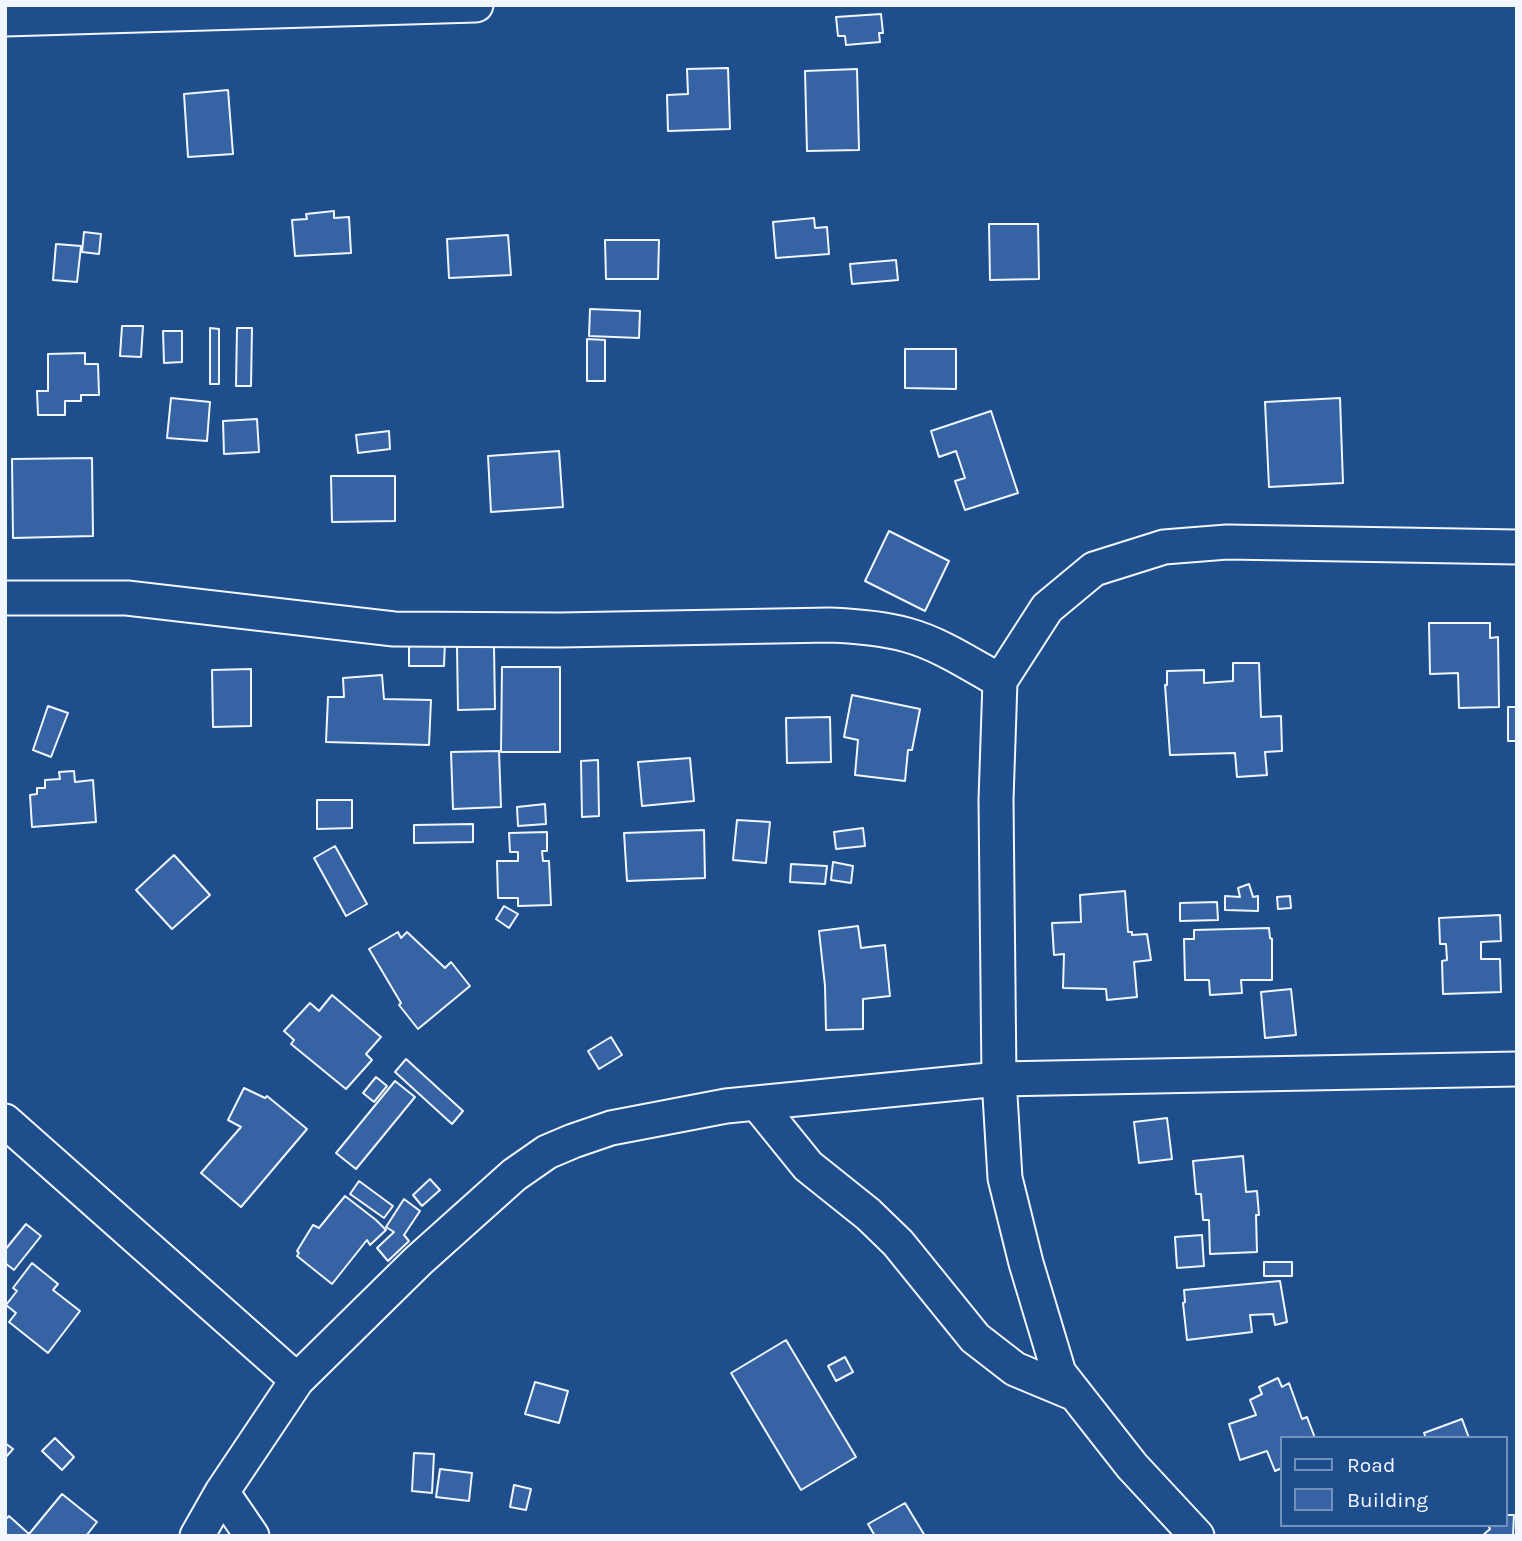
<!DOCTYPE html>
<style>
body{margin:0}
#map{position:relative;width:1522px;height:1541px;overflow:hidden;background:#1f4e8c;font-family:Karla,sans-serif}
canvas{display:block}
.frame{position:absolute;inset:0;border:7px solid #f2f6ff;pointer-events:none}
.legend{position:absolute;left:1280px;top:1436px;width:228px;height:91px;box-sizing:border-box;background:#1f4e8c;border:2px solid #7391ba;margin:0;padding:9px 12px;list-style:none;font-size:21px;color:#f2f6ff}
.legend li{display:flex;align-items:center;gap:14px;height:35px}
.legend b{width:35px;border:2px solid #7391ba}
</style>
<div id="map">
<canvas width="1522" height="1541"></canvas>
<div class="frame"></div>
<ul class="legend">
<li><b style="height:9px;background:#1f4e8c"></b>Road</li>
<li><b style="height:19px;background:#3563a3"></b>Building</li>
</ul>
</div>
<script>
const ctx = document.querySelector('canvas').getContext('2d');
ctx.lineJoin = 'round';
function fill(path, color) { ctx.fillStyle = color; ctx.fill(path, 'evenodd'); }
function stroke(path, color, width, dash) { ctx.strokeStyle = color; ctx.lineWidth = width; ctx.lineCap = dash ? 'butt' : 'round'; ctx.setLineDash(dash || []); ctx.stroke(path); }
const building = new Path2D(`
 M881,14L883,33H879L880,42L846,45L845,36H838L836,17Z
 M728,68L730,129L668,131L667,95L688,94L687,69Z
 M857,69L859,150L807,151L805,71Z
 M228,90L233,154L188,157L184,94Z
 M334,211V218L349,217L351,253L295,256L292,220L307,219L306,214Z
 M814,218L815,228L827,227L829,254L776,258L773,222Z
 M989,224H1038L1039,279L990,280Z
 M84,232L101,234L99,254L82,252Z
 M508,235L511,275L449,278L447,239Z
 M605,240H659L658,279H606Z
 M56,244L81,246L77,282L53,280Z
 M896,260L898,280L852,284L850,264Z
 M590,309L640,311L639,338L589,336Z
 M122,326H143L141,357L120,356Z
 M210,328L219,329V384H210Z
 M237,328H252L251,386H236Z
 M163,331H182V362L164,363Z
 M587,339L605,340V381H587Z
 M905,349H956V389L905,388Z
 M85,353V364H98L99,395H81V401H65V415H38L37,391H48V354Z
 M171,398L210,402L207,441L167,438Z
 M1340,398L1343,483L1269,487L1265,402Z
 M991,411L1018,493L965,510L955,481L965,478L956,451L939,457L931,431Z
 M257,419L259,452L224,454L223,421Z
 M389,431L390,449L358,453L356,435Z
 M559,451L563,507L491,512L488,456Z
 M92,458L93,536L13,538L12,459Z
 M331,476H395V521L332,522Z
 M889,531L949,561L925,611L865,581Z
 M1429,623H1490V638L1498,637L1499,707L1459,708L1458,673L1430,674Z
 M445,641L444,666H409V642Z
 M494,646L495,709L458,710L457,647Z
 M1233,663H1259L1261,717L1281,716L1282,751L1265,752L1267,775L1237,777L1235,753L1170,755L1165,685H1167V671L1204,670V683L1233,681Z
 M502,667H560V752H501Z
 M251,669V726L213,727L212,670Z
 M382,675L384,699L431,700L429,745L326,742L328,697H344L343,678Z
 M852,695L920,709L912,750H908L905,781L855,775L858,740L844,737Z
 M48,706L68,713L51,757L33,750Z
 M1508,707H1517V741H1508Z
 M830,717L831,762L787,763L786,718Z
 M499,751L501,807L453,809L451,752Z
 M690,758L694,801L642,806L638,762Z
 M598,760L599,816L582,817L581,761Z
 M74,771L75,782L93,780L96,822L32,827L30,795L37,794V788H45V780L60,779L59,772Z
 M317,800H352V828L317,829Z
 M545,804L546,824L518,826L517,807Z
 M737,820L770,822L766,863L733,860Z
 M473,824V842L414,843V825Z
 M863,828L865,846L836,849L834,832Z
 M704,830L705,878L627,881L624,833Z
 M547,832V851H542L543,861H549L551,905L518,906V898H498L497,861H518V852H510L509,833Z
 M335,846L367,904L346,916L314,858Z
 M174,855L210,895L172,929L136,890Z
 M833,862L853,866L851,883L831,880Z
 M791,864L827,866L825,884L790,882Z
 M1249,884L1253,897L1258,896V911L1225,910V896L1240,897L1238,888Z
 M1125,891L1128,932H1132V935L1147,934L1151,960L1134,962L1137,997L1107,1000L1106,989L1063,988L1064,954L1054,955L1052,923L1081,922L1080,895Z
 M1290,896L1291,908L1278,909L1277,897Z
 M1217,902L1218,920L1180,921V903Z
 M504,906L518,914L509,928L496,919Z
 M1500,915L1501,941L1481,942V959H1500L1501,992L1443,994L1442,961L1447,960L1446,944H1440L1439,918Z
 M858,926L861,948L885,945L890,996L863,999V1029L826,1030L825,986L819,931Z
 M1269,928L1270,938L1272,939V980H1241L1242,993L1210,995L1209,980H1185L1184,939H1194V930Z
 M398,932L401,938L407,932L445,968L451,962L470,986L418,1029L399,1005L401,1003L369,949Z
 M1291,989L1296,1035L1265,1038L1261,992Z
 M332,995L381,1037L366,1054L372,1060L346,1089L291,1044L294,1040L284,1031L310,1003L319,1011Z
 M611,1037L622,1055L599,1069L588,1051Z
 M406,1059L463,1111L452,1124L395,1072Z
 M376,1077L387,1086L374,1102L363,1093Z
 M395,1081L415,1097L356,1169L336,1153Z
 M244,1088L265,1098L267,1096L307,1129L241,1207L201,1173L241,1127L228,1120Z
 M1167,1118L1172,1159L1139,1163L1134,1122Z
 M1243,1156L1246,1192L1257,1191L1259,1215H1256L1257,1252L1210,1254L1209,1220H1203V1219L1201,1194H1196L1193,1161Z
 M430,1179L440,1190L422,1206L413,1195Z
 M359,1181L393,1206L384,1218L350,1194Z
 M345,1196L376,1220L386,1230L370,1245L367,1240L332,1284L297,1256L299,1253L297,1251L313,1225L319,1228Z
 M404,1199L420,1211L404,1235L409,1241L388,1261L377,1248L394,1232L386,1227Z
 M26,1224L41,1236L14,1270L5,1263V1250Z
 M1202,1235L1204,1266L1177,1268L1175,1237Z
 M1264,1262H1292V1276H1264Z
 M32,1263L58,1284L53,1290L80,1311L48,1353L9,1322L16,1313L6,1305L17,1291L13,1288Z
 M1280,1281L1287,1322L1275,1325L1273,1314L1250,1315L1252,1332L1187,1340L1183,1303L1185,1302L1184,1290Z
 M786,1340L856,1457L801,1490L731,1373Z
 M845,1357L853,1372L836,1381L828,1366Z
 M1278,1378L1282,1387L1289,1383L1302,1419L1307,1417L1315,1438H1282V1468L1275,1471L1267,1451L1240,1460L1229,1424L1256,1415L1250,1400L1262,1394L1259,1387Z
 M535,1382L568,1391L559,1423L525,1414Z
 M1462,1419L1469,1438H1426L1424,1433Z
 M55,1438L74,1457L62,1470L42,1451Z
 M5,1443L13,1449L5,1458Z
 M414,1453L434,1454L432,1493L412,1491Z
 M440,1469L472,1473L469,1501L436,1497Z
 M514,1485L531,1489L526,1510L510,1507Z
 M62,1494L97,1522L86,1536H5V1520L9,1516L29,1534Z
 M905,1503L925,1536H875L868,1524Z
 M1506,1515H1514L1513,1536H1482L1490,1529L1488,1525H1506Z`);
const minor = new Path2D(`
 M5,19L476,5
 M5,598H127L394,629L560,630L830,625C856,626 882,628 907,635C940,644 970,664 1000,681
 M757,1103L808,1166L868,1214L898,1243L975,1338L1015,1369L1075,1394
 M5,1121L297,1380
 M222,1492L252,1536
 M197,1536L222,1492L297,1380L418,1261L514,1175L547,1152L573,1141L611,1128L726,1106L999,1079L1517,1069
 M1197,1536L1132,1466L1059,1373L1026,1263L1005,1178L999,1079L996,800L1000,681L1047,608L1094,569L1164,547L1227,542L1517,547`);
fill(building, '#3563a3');
stroke(building, '#f2f6ff', 2);
stroke(minor, '#f2f6ff', 37);
stroke(minor, '#1f4e8c', 33);
</script>
